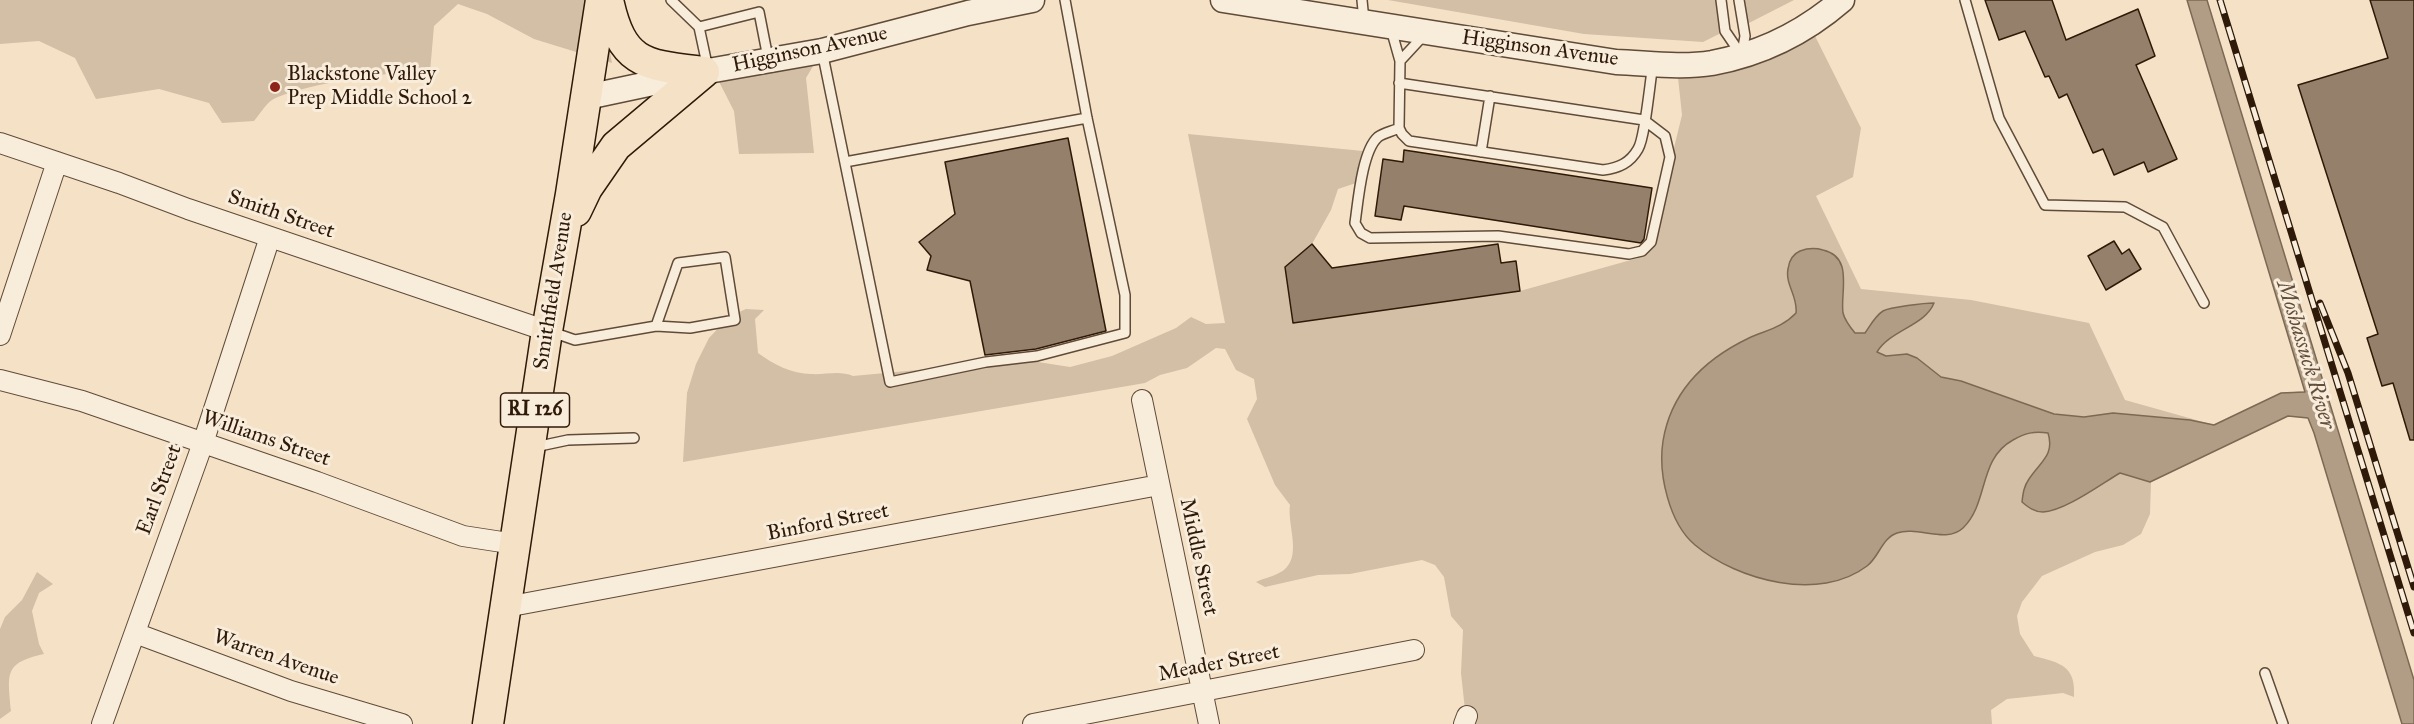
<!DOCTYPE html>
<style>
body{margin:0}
canvas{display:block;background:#f4e1c6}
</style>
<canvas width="2414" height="724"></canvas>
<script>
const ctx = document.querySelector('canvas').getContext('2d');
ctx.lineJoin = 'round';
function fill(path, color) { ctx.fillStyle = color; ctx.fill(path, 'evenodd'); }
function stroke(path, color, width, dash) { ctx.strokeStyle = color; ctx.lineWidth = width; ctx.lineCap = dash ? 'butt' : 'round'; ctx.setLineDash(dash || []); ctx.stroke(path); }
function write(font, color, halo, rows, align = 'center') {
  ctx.font = font + ' "IM FELL Great Primer",serif'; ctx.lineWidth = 6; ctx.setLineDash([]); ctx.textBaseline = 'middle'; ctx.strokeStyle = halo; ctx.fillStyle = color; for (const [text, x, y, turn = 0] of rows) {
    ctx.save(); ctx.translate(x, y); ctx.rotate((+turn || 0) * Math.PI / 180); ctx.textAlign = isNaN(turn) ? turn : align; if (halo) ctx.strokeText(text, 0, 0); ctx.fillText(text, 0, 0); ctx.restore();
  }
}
const green = new Path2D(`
 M0,0H605L607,35L612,63L534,39L487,14L458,4L434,26L430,72C401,69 296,85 272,100C265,105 259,115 254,121L222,123L209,103L159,89L96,99L75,58L39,41L0,44Z
 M1388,0H1721L1725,31L1703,42L1584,34Z
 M1739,0H1794L1749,23L1743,20Z
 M2187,0H2207L2414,680V724H2402L2314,433L2308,418L2288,416L2151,482L2150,514L2141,534L2123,545L2095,552L2042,576L2022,602L2017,616L2020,634L2034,656C2061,663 2076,666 2074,697L2063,693L2007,699L1991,710L1992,724H1464L1466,719L1461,673L1463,630L1451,616L1444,577L1435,565L1422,560L1350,574L1318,575L1265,587L1256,582C1264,578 1280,575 1286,568C1301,553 1287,524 1290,505L1275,485L1247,419L1257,399L1254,379L1236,370L1225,349L1216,348L1187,368L1160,375L1145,383L683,462L687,393L696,364L709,338L730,316L746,309L764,310L755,319L758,353C773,364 792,374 811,374C825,375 840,370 853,376L1025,360L1070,367L1112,356L1176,328L1191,317L1206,324L1225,323L1188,134L1363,151L1356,183L1338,189L1331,210L1312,244L1285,267L1293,323L1520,291L1638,258L1651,242L1682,115L1677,68L1811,28L1861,128L1853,177L1816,196L1861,289L1971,300L2089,323L2125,400L2214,425L2281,393L2305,391Z
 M822,51L806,78L814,153L739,154L734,111L713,70Z
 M37,572L53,584L39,593L32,611L39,644L44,654C3,663 8,674 11,711L0,719V629L5,617L22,600Z`);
const water = new Path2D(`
 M2187,0H2207L2414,680V724H2402L2314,433L2308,418L2288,416L2150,482L2120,473C2101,484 2065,511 2043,512C2034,512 2028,507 2022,502C2023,493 2024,486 2029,479C2040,462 2055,455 2048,433C2034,431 2025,433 2013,440C1978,459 1989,503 1963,528C1946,544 1918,526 1897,533C1882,538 1879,557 1867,566C1820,602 1738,581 1695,545C1669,523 1658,474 1663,441C1671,392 1705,359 1749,338C1767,330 1783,327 1796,313C1798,296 1785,285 1788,269C1789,261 1793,254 1800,251C1808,248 1816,248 1823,250C1854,257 1840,292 1843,313C1845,321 1850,327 1855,333H1865C1870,326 1875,316 1883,311C1890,307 1925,303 1934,303C1925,326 1890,330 1877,352L1886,356L1907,354L1917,358L1941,377L1961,381L2054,414L2084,417L2113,413L2190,420L2214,425L2281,393L2305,392Z`);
const building = new Path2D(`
 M1985,0H2052L2066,40L2138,9L2155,56L2136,65L2177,159L2148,172L2144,162L2114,175L2103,149L2093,153L2067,94L2059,98L2049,76L2045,77L2025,31L1999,40Z
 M2370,0H2414V440H2410L2393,383L2382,386L2367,338L2378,334L2298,85L2388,58Z
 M1068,138L1106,331L1036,349L985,355L970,281L927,270L931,256L919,242L955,214L945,162Z
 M1404,150L1652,188L1644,239L1641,243L1404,206L1401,220L1375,216L1383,159L1403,162Z
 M2114,241L2122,254L2129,249L2141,269L2106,290L2088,256Z
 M1312,244L1332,268L1498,244L1501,263L1516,261L1520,291L1293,323L1285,267Z`);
const service = new Path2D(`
 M671,0L699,27L759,12L768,58
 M1362,0L1364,21
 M1721,0L1725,31L1740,53
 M1739,0L1745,36L1742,53
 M1965,0L1999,118L2045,205L2125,207L2163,227L2204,303
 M699,27L708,69
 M1391,29L1400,61L1399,128L1402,134L1409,141L1603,170C1619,168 1630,163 1638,149C1645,138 1650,81 1653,64
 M822,51L890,382L986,362L1037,356L1125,333V295L1087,118L1065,0
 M1400,61L1425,34
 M1399,83L1644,120L1665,136L1670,157L1651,242L1642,251L1629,254L1498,236L1370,238L1361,233L1355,223C1358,202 1362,151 1378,137C1383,133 1393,131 1399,128
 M1481,152L1490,96
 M845,162L1087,118
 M552,332L575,340L656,326L690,328L735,320L725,257L678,263L656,326
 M535,447L568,440L634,438
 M2265,673L2283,724`);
const minor = new Path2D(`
 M0,143L119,183L188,209L547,331
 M0,335L57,162
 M0,380L82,401L317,482L463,536L515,544
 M1142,400L1209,724
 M506,607L1159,485
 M135,633L291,691L402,724
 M102,724L203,443L270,237
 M1033,724L1414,650
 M1464,724L1467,716`);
const tertiary = new Path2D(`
 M1223,0L1616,62C1647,63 1680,68 1712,63C1761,54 1805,32 1842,0
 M587,97L714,70L822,51L968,13L1032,0`);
const primary = new Path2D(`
 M608,0C622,65 645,65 704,72
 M576,211L587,188L616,146L704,72
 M488,724L547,331L571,194L601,0`);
const rail = new Path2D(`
 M2220,0L2414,633
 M2320,303L2348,373L2414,587`);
const markers = [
 [275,87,6,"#8f2418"]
];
const shields = [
 [535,410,69]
];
const shieldNames = [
 ["RI 126",535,410]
];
const streetNames = [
 ["Higginson Avenue",1540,49,8],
 ["Higginson Avenue",810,50,-12],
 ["Smith Street",281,215,19],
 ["Smithfield Avenue",554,291,-81],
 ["Williams Street",266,439,19],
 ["Earl Street",160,490,-70],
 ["Binford Street",828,523,-11],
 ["Middle Street",1198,557,78],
 ["Warren Avenue",276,658,19],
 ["Meader Street",1219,664,-11]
];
const poiNames = [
 ["Blackstone Valley",287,75],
 ["Prep Middle School 2",287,99]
];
const waterNames = [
 ["Moshassuck River",2305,355,73]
];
fill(green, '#d3bfa6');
fill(water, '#b19d86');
stroke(water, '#7d6854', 1.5);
fill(building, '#95816b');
stroke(building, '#2f1909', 1.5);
stroke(service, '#604b38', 12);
stroke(minor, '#604b38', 22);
stroke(tertiary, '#604b38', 27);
stroke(primary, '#2f1909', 33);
stroke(service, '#f8ecda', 9);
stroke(minor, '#f8ecda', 20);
stroke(tertiary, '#f8ecda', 24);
stroke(primary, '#f4e1c6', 30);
stroke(rail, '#2f1909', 7);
stroke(rail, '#f8ecda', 4.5, [14]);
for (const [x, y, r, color] of markers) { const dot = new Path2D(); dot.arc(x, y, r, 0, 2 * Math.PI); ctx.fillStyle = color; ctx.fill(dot); stroke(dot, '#f8ecda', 2); }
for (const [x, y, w] of shields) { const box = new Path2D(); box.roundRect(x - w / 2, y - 17, w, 34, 4.5); ctx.fillStyle = '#f8ecda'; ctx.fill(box); stroke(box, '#2f1909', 1.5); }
write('bold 20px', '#2f1909', null, shieldNames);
write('21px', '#2f1909', '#f8ecda', streetNames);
write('21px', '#2f1909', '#f8ecda', poiNames, 'left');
write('italic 22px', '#634e3b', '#f8ecda', waterNames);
</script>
